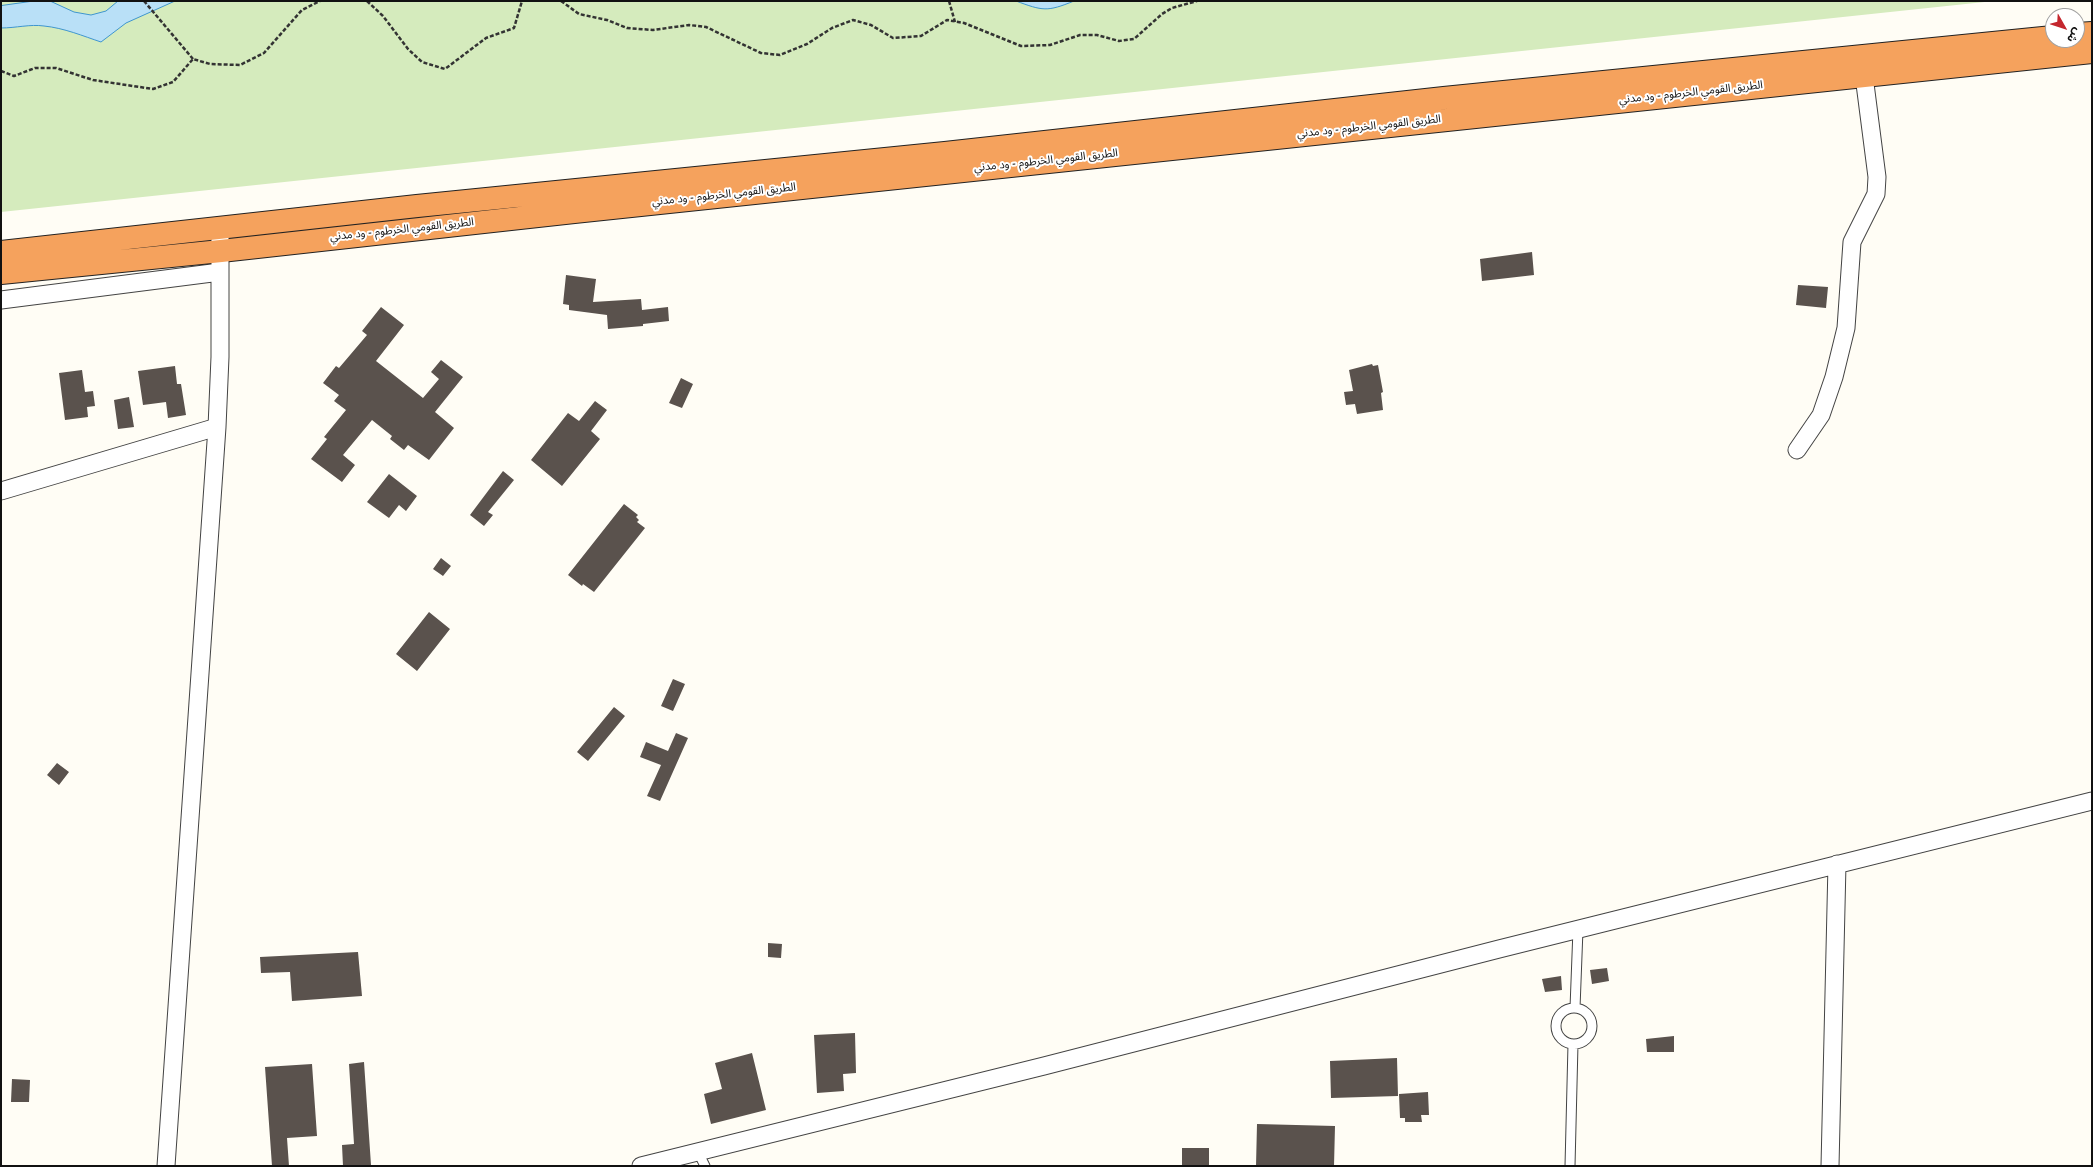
<!DOCTYPE html>
<meta charset="utf-8">
<style>
body{margin:0}
#map{position:relative;width:2093px;height:1167px;overflow:hidden;background:#fffdf5;font-family:Georgia,"Noto Sans Arabic",serif}
canvas{display:block}
.frame{position:absolute;inset:0;border:2px solid #111;pointer-events:none}
.north{position:absolute;left:2045px;top:8px;width:40px;height:40px;box-sizing:border-box;background:#fff;border:1px solid #a0a0a0;border-radius:50%;rotate:129deg;font-size:11px;font-weight:700;line-height:16px;text-align:center;color:#111}
.north::after{content:'';display:block;margin:auto;width:14px;height:18px;background:#c4262e;clip-path:polygon(50% 0,100% 100%,50% 72%,0 100%)}
</style>
<div id="map">
<canvas width="2093" height="1167"></canvas>
<div class="frame"></div>
<div class="north">ش</div>
</div>
<script>
const ctx = document.querySelector('canvas').getContext('2d');
ctx.lineJoin = 'round';
function fill(path, color) { ctx.fillStyle = color; ctx.fill(path, 'evenodd'); }
function stroke(path, color, width, dash) { ctx.strokeStyle = color; ctx.lineWidth = width; ctx.lineCap = dash ? 'butt' : 'round'; ctx.setLineDash(dash || []); ctx.stroke(path); }
function write(font, color, halo, rows, align = 'center') {
  ctx.font = font + ' Georgia,"Noto Sans Arabic",serif'; ctx.lineWidth = 4; ctx.setLineDash([]); ctx.textBaseline = 'middle'; ctx.strokeStyle = halo; ctx.fillStyle = color; for (const [text, x, y, turn = 0] of rows) {
    ctx.save(); ctx.translate(x, y); ctx.rotate((+turn || 0) * Math.PI / 180); ctx.textAlign = isNaN(turn) ? turn : align; if (halo) ctx.strokeText(text, 0, 0); ctx.fillText(text, 0, 0); ctx.restore();
  }
}
const green = new Path2D(`
 M1,1H1994L1,212Z`);
const water = new Path2D(`
 M34,1H50L74,12L91,15L106,11L118,1H175L126,23L101,42C83,36 64,28 44,26C30,24 16,28 1,28V6Z
 M1016,1H1074C1047,12 1043,11 1016,1Z`);
const building = new Path2D(`
 M1532,252L1534,275L1482,281L1480,259Z
 M566,275L596,279L593,302L641,299L642,310L668,307L669,321L643,324V326L608,329L607,315L569,310V305L563,304Z
 M1798,285L1828,287L1826,308L1796,305Z
 M381,307L404,325L376,361L423,398L439,379L431,372L441,360L463,377L435,412L454,428L429,460L408,445L404,450L390,439L392,436L372,420L343,455L355,465L342,482L311,459L327,439L324,437L346,410L334,401L339,395L323,383L336,366L339,368L367,335L362,331Z
 M1372,364L1373,366L1378,365L1383,392L1381,393L1383,410L1357,414L1355,404L1346,405L1344,392L1353,391L1349,370Z
 M175,366L177,384H181L186,415L168,418L166,402L143,405L138,371Z
 M82,370L85,392L93,391L95,406L87,407L88,417L65,420L59,373Z
 M681,378L693,384L682,408L669,403Z
 M129,397L134,427L118,429L114,400Z
 M595,401L607,410L591,431L600,439L562,486L531,460L568,413L579,421Z
 M503,471L514,480L488,512L493,515L484,526L470,515Z
 M389,474L417,496L406,511L399,505L389,518L367,502Z
 M624,504L638,515L636,517L639,520L637,522L645,528L594,592L583,584L582,586L568,575Z
 M441,558L451,566L443,576L433,569Z
 M429,612L450,629L417,671L396,654Z
 M673,679L685,684L673,711L661,706Z
 M614,707L625,716L588,761L577,752Z
 M676,733L688,738L660,801L647,796L661,765L640,757L646,742L668,751Z
 M57,763L69,772L59,785L47,775Z
 M768,943L782,944L781,958L768,957Z
 M358,952L362,996L292,1001L290,972L261,973L260,957Z
 M1607,968L1609,981L1592,984L1590,970Z
 M1561,976L1562,990L1545,992L1542,979Z
 M855,1033L856,1073L843,1074L844,1091L817,1093L814,1035Z
 M1674,1036V1052H1647L1646,1039Z
 M752,1053L766,1110L711,1124L704,1094L722,1089L715,1063Z
 M1397,1058L1398,1096L1331,1098L1330,1061Z
 M364,1062L371,1165L343,1166L342,1145L354,1144L349,1064Z
 M312,1064L317,1136L287,1138L289,1166H272L265,1067Z
 M12,1079L30,1080L29,1102H11Z
 M1428,1092L1429,1115H1421L1422,1122H1405V1118H1400L1399,1094Z
 M1257,1124L1335,1126L1334,1166H1256Z
 M1182,1148H1209V1166H1182Z`);
const path = new Path2D(`
 M144,1L193,59
 M367,1L383,16L408,49L422,62L445,69L486,38L514,28L522,1
 M561,1L579,14L607,20L627,28L653,30L689,25L706,27L761,53L780,55L807,44L832,28L853,20L871,25L893,38L921,36L947,20L964,23L1021,46L1050,45L1080,35H1097L1119,41L1134,39L1162,14L1172,8L1197,1
 M949,1L955,22
 M1,71L14,76L35,68H56L93,80L153,89L173,82L193,59L210,64L240,65L264,53L302,10L320,1`);
const lane = new Path2D(`
 M1575,1008L1578,929
 M1556 1026a18 18 0 1 1 36 0a18 18 0 1 1-36 0Z
 M698,1152L705,1166
 M1570,1166L1573,1044`);
const street = new Path2D(`
 M1,300L220,272
 M1797,450L1821,415L1834,377L1846,328L1852,242L1876,194L1877,177L1864,76
 M1,491L217,427
 M166,1166L217,427L220,357V229
 M641,1166L1044,1066L1499,949L2092,801
 M1830,1166L1837,864`);
const highway = new Path2D(`
 M2077,34L2092,33
 M1,252L417,206L945,153L1444,98L2053,37
 M1,273L221,251L574,212L2092,52`);
const streetNames = [
 ["الطريق القومي الخرطوم - ود مدني",1691,94,-6],
 ["الطريق القومي الخرطوم - ود مدني",1369,128,-6],
 ["الطريق القومي الخرطوم - ود مدني",1046,162,-6],
 ["الطريق القومي الخرطوم - ود مدني",724,196,-6],
 ["الطريق القومي الخرطوم - ود مدني",402,231,-6]
];
fill(green, '#d5ebbd');
fill(water, '#b9e0f7');
stroke(water, '#3f96cf', 1);
fill(building, '#5a524d');
stroke(lane, '#444', 11);
stroke(street, '#444', 19);
stroke(highway, '#222', 24);
stroke(path, '#333', 2.5, [4, 2]);
stroke(lane, '#fff', 9);
stroke(street, '#fff', 17);
stroke(highway, '#f5a25d', 22);
write('11px', '#111', '#fff', streetNames);
</script>
